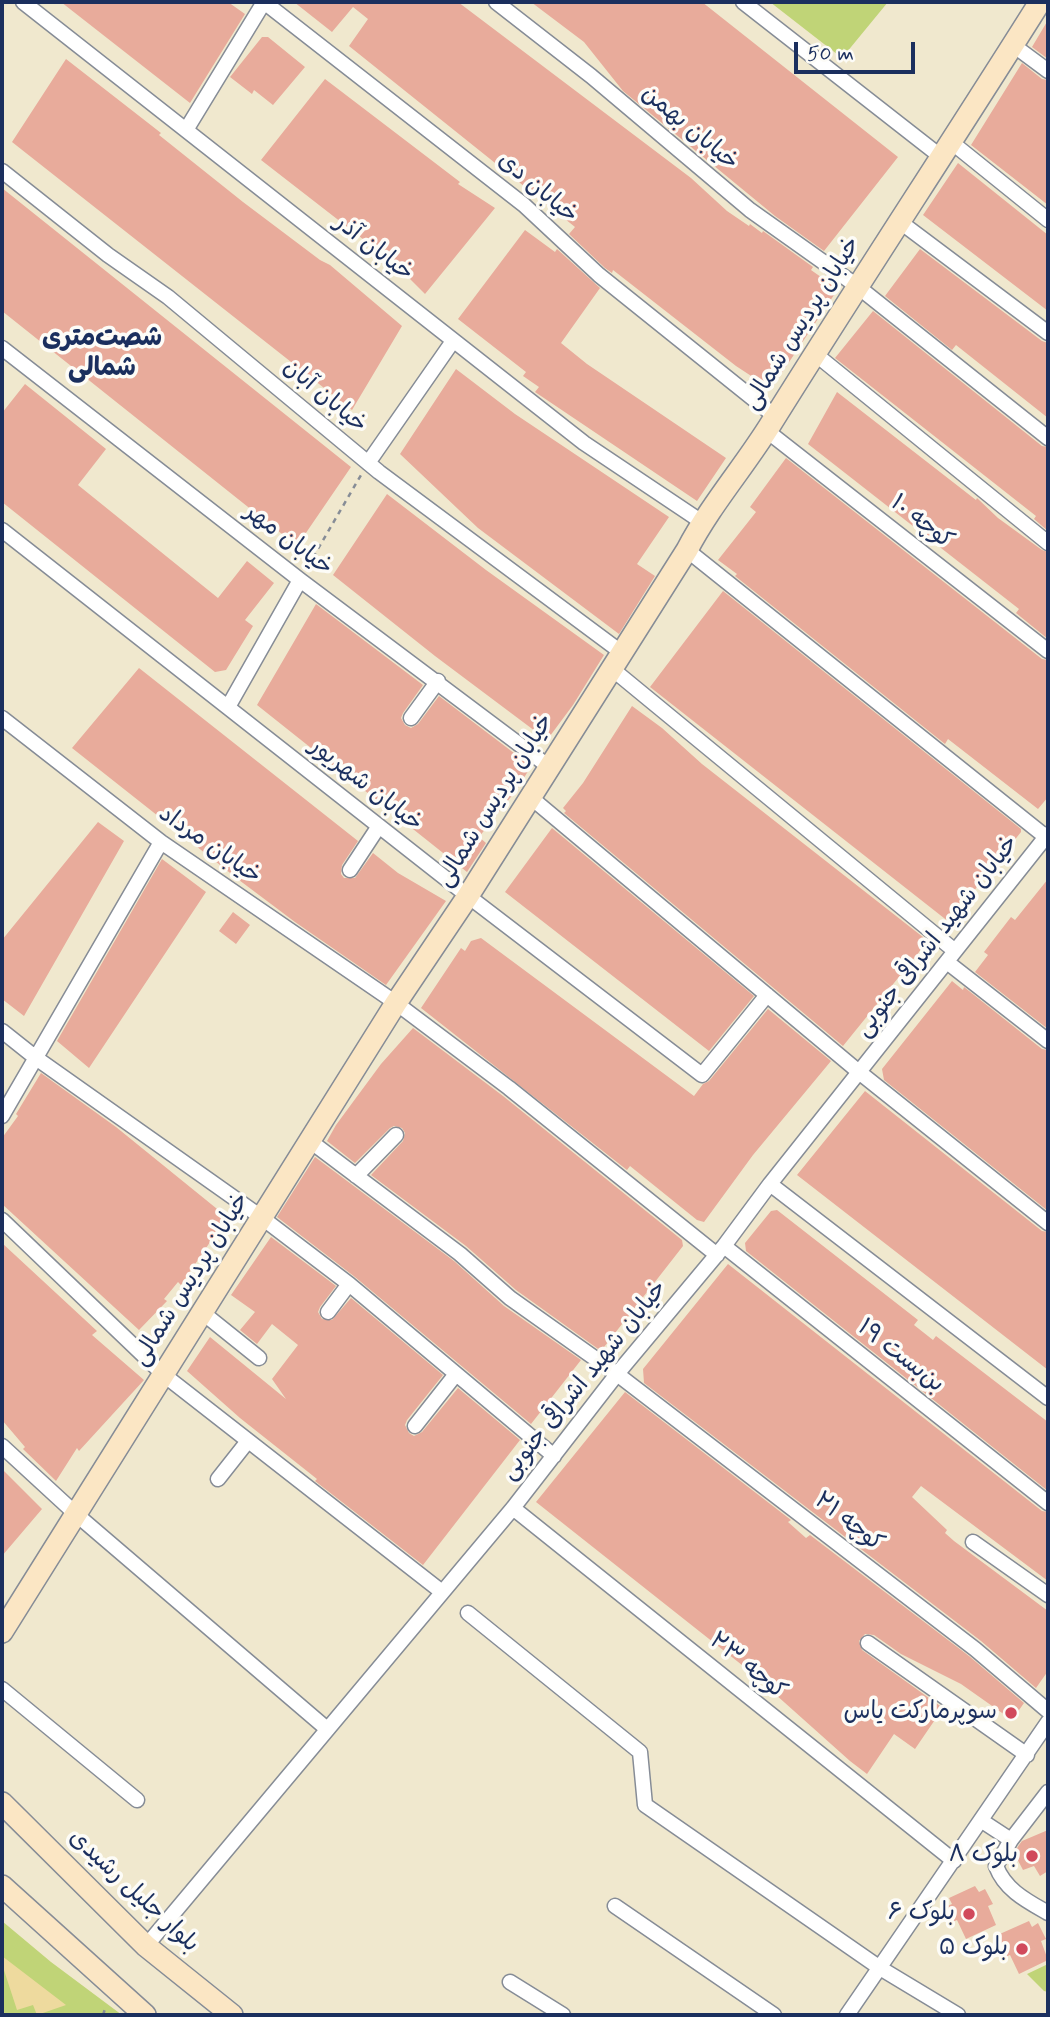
<!DOCTYPE html>
<meta charset="utf-8">
<style>
body{margin:0}
#map{position:relative;width:1050px;height:2017px;overflow:hidden;background:#f0e8ce;font-family:Mynerve,sans-serif}
canvas{display:block}
.frame{position:absolute;inset:0;border:4px solid #1b2f5e;pointer-events:none}
.scale{position:absolute;left:794px;top:42px;width:121px;height:32px;box-sizing:border-box;border:4px solid #1b2f5e;border-top:0;padding-left:9px;font-size:21px;line-height:24px;white-space:nowrap;color:#1b2f5e;-webkit-text-stroke:5px #fdfcf7;paint-order:stroke}
</style>
<div id="map">
<canvas width="1050" height="2017"></canvas>
<div class="frame"></div>
<div class="scale">50 m</div>
</div>
<script>
const ctx = document.querySelector('canvas').getContext('2d');
ctx.lineJoin = 'round';
function fill(path, color) { ctx.fillStyle = color; ctx.fill(path, 'evenodd'); }
function stroke(path, color, width, dash) { ctx.strokeStyle = color; ctx.lineWidth = width; ctx.lineCap = dash ? 'butt' : 'round'; ctx.setLineDash(dash || []); ctx.stroke(path); }
function write(font, color, halo, rows, align = 'center') {
  ctx.font = font + ' Mynerve,"Playpen Sans Arabic",sans-serif'; ctx.lineWidth = 7; ctx.setLineDash([]); ctx.textBaseline = 'middle'; ctx.strokeStyle = halo; ctx.fillStyle = color; for (const [text, x, y, turn = 0] of rows) {
    ctx.save(); ctx.translate(x, y); ctx.rotate((+turn || 0) * Math.PI / 180); ctx.textAlign = isNaN(turn) ? turn : align; if (halo) ctx.strokeText(text, 0, 0); ctx.fillText(text, 0, 0); ctx.restore();
  }
}
const green = new Path2D(`
 M770,2H888L842,58Z
 M2,1921L51,1962L122,2015H2Z
 M1048,1964V1992L1044,1991L1027,1974Z`);
const sand = new Path2D(`
 M2,1956L66,2005L37,2015L33,2005L17,2010L2,1964Z`);
const building = new Path2D(`
 M61,2H228L245,14L190,103Z
 M294,2H458L691,178L727,211L749,226L750,224L762,233L763,231L813,267L811,270L838,289L771,389L736,366L613,270L612,273L605,268L569,234L575,227L349,46L368,19L353,7L332,32Z
 M531,2H702L898,157L824,251L775,216L623,91L584,42Z
 M1048,20V59L1032,47Z
 M262,37H268L305,67L273,105L254,90L252,94L230,77Z
 M66,59L161,133L159,135L243,202L320,260L330,265L402,326L352,410L12,142Z
 M1022,63L1042,79L1048,80V205L971,145Z
 M325,79L460,182L458,184L495,208L425,294L395,264L261,160Z
 M958,163L1048,235V311L923,215Z
 M2,188L351,467L297,546L2,311Z
 M525,230L555,252L557,249L600,288L561,343L587,364L726,458L697,501L535,392L539,387L523,376L526,372L458,319Z
 M920,249L1042,341L1048,343V418L956,345L952,350L885,296Z
 M873,311L1042,446L1048,447V531L1034,519L1036,516L835,358Z
 M456,369L515,414L669,517L637,564L655,576L619,634L478,528L400,454Z
 M25,384L106,449L78,485L218,598L247,561L274,583L245,620L253,626L226,670L215,672L2,502V413Z
 M837,392L976,500L977,498L998,518L1042,550L1048,552V639L1016,613L1019,609L808,444Z
 M786,458L1042,659L1048,660V797L1038,809L948,739L945,744L735,576L737,574L718,560L756,512L750,507Z
 M387,494L486,570L604,655L573,705L547,740L435,656L333,575Z
 M723,591L1021,829V832L949,922L650,687Z
 M316,604L423,685L403,713L401,718L405,725L411,728L418,724L439,696L531,766L518,788L479,837L486,843L467,872L257,705Z
 M139,668L358,841L342,865L341,874L344,878H355L373,853L398,873L446,901L386,985L295,922L239,880L72,748Z
 M632,706L662,728L702,764L928,941L843,1046L564,813L566,811L563,808L583,783Z
 M98,822L124,841L24,1016L2,999V940Z
 M552,828L754,996L709,1051L505,892Z
 M162,859L206,892L89,1068L57,1041Z
 M1048,879V1029L975,972L988,955L984,952L1011,917L1015,920Z
 M233,912L250,925L236,944L219,931Z
 M481,938L694,1096L703,1084L709,1081L768,1009L831,1061L753,1155L704,1222L697,1220L630,1166L627,1170L421,1008L461,948L465,951L471,941Z
 M952,981L963,990L964,987L1042,1049L1048,1050V1211L884,1080L882,1069Z
 M413,1028L503,1096L682,1240L683,1246L601,1351L516,1290L466,1246L371,1175L403,1141L405,1133L402,1128L394,1126L390,1128L355,1163L327,1141L336,1125L381,1064Z
 M41,1073L116,1127L227,1217L181,1285L178,1282L164,1299L167,1301L139,1330L2,1204V1138L18,1116L16,1114Z
 M865,1091L1042,1231L1048,1232V1370L797,1175Z
 M315,1157L454,1261L504,1306L581,1360L531,1424L355,1277L277,1217Z
 M777,1210L918,1320L914,1325L933,1340L936,1336L1048,1422V1491L746,1251L745,1243L771,1211Z
 M271,1237L336,1286L320,1307L318,1312L322,1319L332,1320L351,1298L443,1375L407,1420L405,1425L409,1433L414,1436L422,1432L458,1388L520,1440L423,1565L315,1481L317,1479L240,1418L187,1371L210,1337L286,1399L272,1379L298,1345L272,1324L257,1344L240,1330L255,1312L231,1295Z
 M2,1243L97,1331L92,1335L144,1380L79,1451L77,1448L56,1481L23,1449L25,1447L2,1420Z
 M728,1264L1042,1511L1048,1512V1581L921,1486L912,1497L947,1530L945,1533L954,1541L1048,1611V1671L1036,1688L981,1641L644,1383L643,1369Z
 M625,1392L791,1520L788,1522L806,1538L810,1535L969,1656L1024,1703L1012,1720L961,1684L901,1654L874,1635L865,1634L859,1641L862,1650L943,1708L915,1749L894,1734L867,1774L850,1761L747,1669L536,1502Z
 M2,1469L42,1509L2,1556Z
 M1048,1830V1871L1040,1876L1034,1866L1023,1870L1014,1853L1019,1845L1022,1841Z
 M975,1886L979,1892L985,1889L993,1904L988,1906L996,1925L966,1939L957,1920L950,1923L943,1908L952,1904L949,1898Z
 M1029,1921L1032,1927L1038,1923L1046,1939L1041,1941L1048,1960L1019,1974L1010,1955L1003,1958L993,1937Z`);
const path = new Path2D(`
 M308,566L361,475
 M103,2015L106,2006`);
const street = new Path2D(`
 M23,2L584,443L702,522
 M496,2L591,76L750,210L857,286L1048,438
 M743,2L940,156
 M1013,45L1048,71
 M186,130L264,2L524,205L599,275L776,417
 M950,141L1048,220
 M2,171L108,255L168,297L379,472L621,652
 M899,221L1048,333
 M2,348L300,580L548,766
 M814,353L1048,543
 M767,431L1048,651
 M368,463L453,341
 M2,530L468,896L702,1075L767,995
 M687,550L1046,837
 M611,668L955,951
 M228,707L300,580
 M2,718L161,842L396,1003L509,1088L717,1255
 M411,718L438,681
 M529,796L859,1072L1048,1223
 M350,870L379,826
 M947,962L1048,1041
 M2,1031L36,1058L261,1217L349,1284L554,1456
 M2,1116L161,842
 M310,1141L460,1254L510,1298L617,1374L975,1649L1048,1711
 M356,1176L396,1135
 M770,1184L1048,1398
 M2,1220L164,1375L442,1592
 M724,1246L1048,1503
 M328,1312L349,1284
 M203,1313L259,1358
 M415,1426L456,1374
 M2,1446L77,1515L327,1729
 M218,1479L248,1441
 M513,1508L954,1861
 M973,1542L1048,1595
 M468,1613L640,1752L645,1805L880,1968L958,2015
 M868,1643L1027,1755
 M2,1689L137,1800
 M982,1821L1011,1840L996,1866C1005,1890 1027,1901 1048,1913
 M1011,1840L1048,1792
 M615,1906L774,2015
 M146,1946L513,1508L617,1374L724,1246L770,1184L1048,834
 M510,1982L563,2015
 M847,2015L1048,1722`);
const secondary = new Path2D(`
 M2,1632L396,1003L468,896L687,550C711,504 745,466 772,422C860,281 952,142 1040,2
 M2,1803L146,1946L232,2015
 M2,1886L145,2015`);
const markers = [
 [1011,1713,7,"#d1495b"],
 [1032,1856,7,"#d1495b"],
 [969,1914,7,"#d1495b"],
 [1022,1949,7,"#d1495b"]
];
const streetNames = [
 ["خیابان بهمن",689,129,40],
 ["خیابان دی",537,189,40],
 ["خیابان آذر",373,249,38],
 ["خیابان پردیس شمالی",803,324,-58],
 ["خیابان آبان",324,397,40],
 ["کوچه ۱۰",921,523,38],
 ["خیابان مهر",288,541,37],
 ["خیابان شهریور",365,786,38],
 ["خیابان پردیس شمالی",496,801,-58],
 ["خیابان مرداد",209,846,35],
 ["خیابان شهید اشراقی جنوبی",938,937,-52],
 ["خیابان پردیس شمالی",192,1280,-58],
 ["بن‌بست ۱۹",900,1357,38],
 ["خیابان شهید اشراقی جنوبی",585,1381,-51],
 ["کوچه ۲۱",848,1523,38],
 ["کوچه ۲۳",747,1667,39],
 ["بلوار جلیل رشیدی",133,1892,43]
];
const poiNames = [
 ["سوپرمارکت یاس",997,1713],
 ["بلوک ۸",1018,1856],
 ["بلوک ۶",955,1914],
 ["بلوک ۵",1008,1949]
];
const neighbourhoodNames = [
 ["شصت‌متری",102,340],
 ["شمالی",102,370]
];
fill(green, '#c0d477');
fill(sand, '#eeda9e');
fill(building, '#e8ab9b');
stroke(street, '#868c96', 17);
stroke(secondary, '#868c96', 24);
stroke(path, '#868c96', 2.5, [5, 5]);
stroke(street, '#fff', 14);
stroke(secondary, '#fbe6c4', 21);
for (const [x, y, r, color] of markers) { const dot = new Path2D(); dot.arc(x, y, r, 0, 2 * Math.PI); ctx.fillStyle = color; ctx.fill(dot); stroke(dot, '#fdfcf7', 2.5); }
write('24px', '#1b2f5e', '#fdfcf7', streetNames);
write('24px', '#1b2f5e', '#fdfcf7', poiNames, 'right');
write('bold 26px', '#1b2f5e', '#fdfcf7', neighbourhoodNames);
</script>
